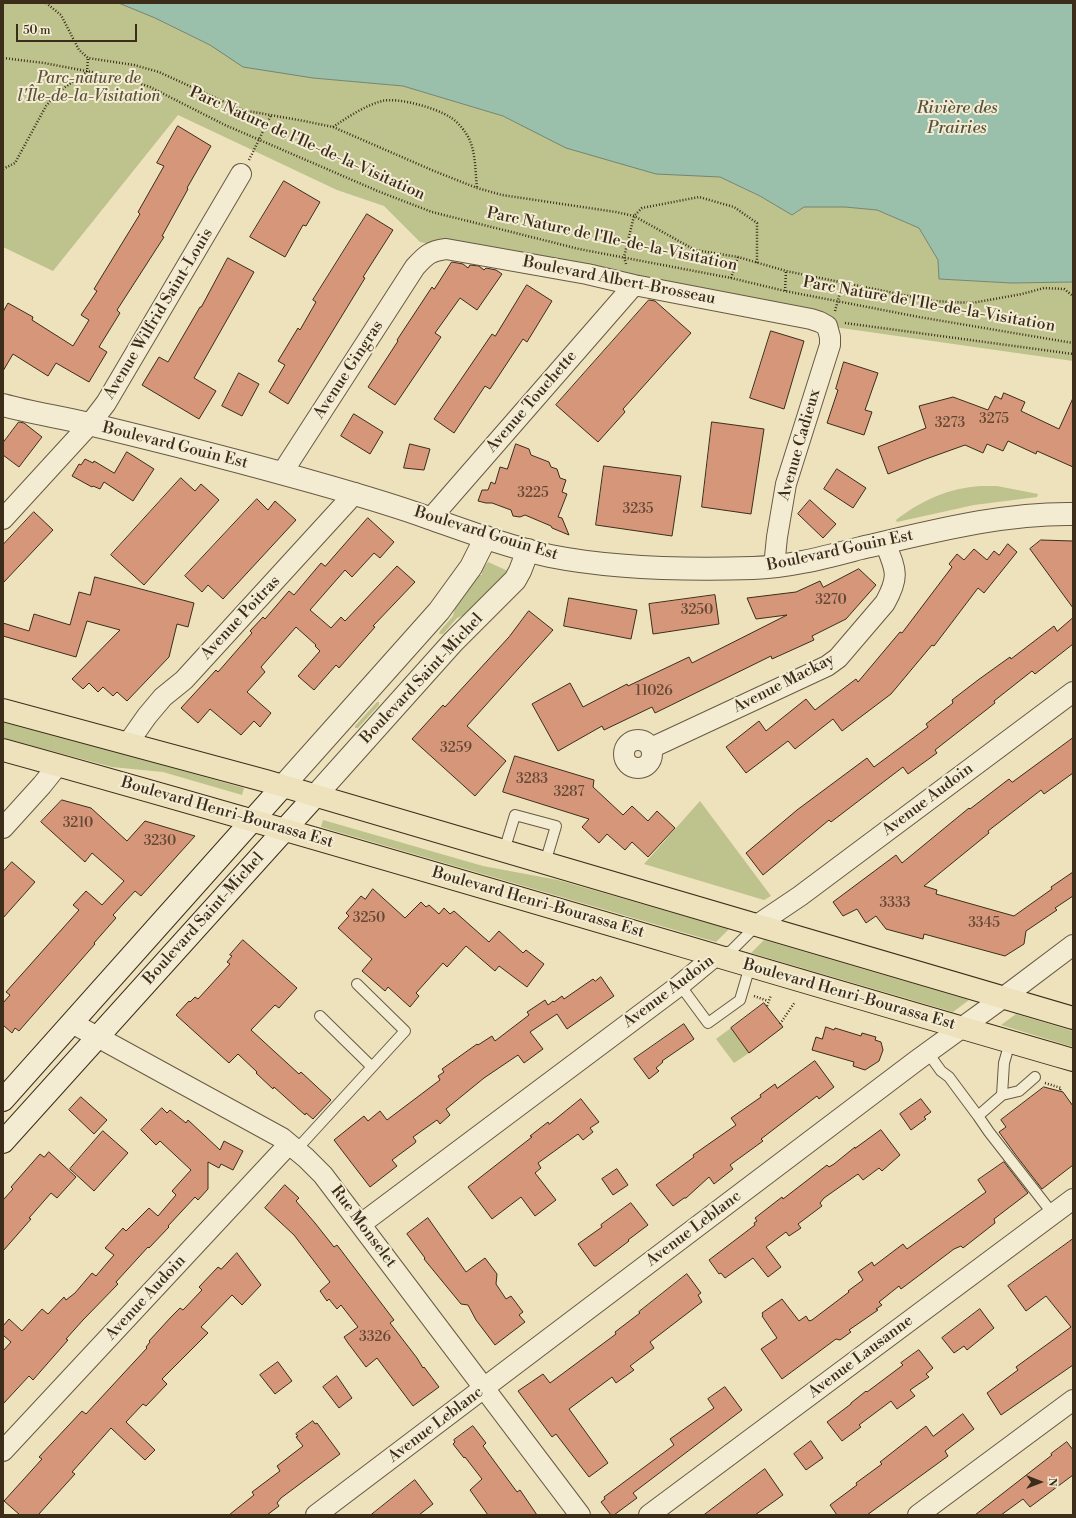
<!DOCTYPE html>
<meta charset="utf-8">
<style>
body{margin:0}
#map{position:relative;width:1076px;height:1518px;overflow:hidden;background:#ede2bc;font-family:"Libre Bodoni",serif}
canvas{display:block}
.frame{position:absolute;inset:0;border:4px solid #3c2d1b;pointer-events:none}
.north{position:absolute;left:1020px;top:1462px;width:40px;height:40px;-webkit-text-stroke:3px #f3ecd3;paint-order:stroke;rotate:90deg;font-size:11px;font-weight:700;line-height:16px;text-align:center;color:#3c2d1b}
.north::after{content:'';display:block;margin:auto;width:14px;height:18px;background:#3c2d1b;clip-path:polygon(50% 0,100% 100%,50% 72%,0 100%)}
.scale{position:absolute;left:16px;top:24px;width:121px;height:18px;box-sizing:border-box;border:2px solid #3c2d1b;border-top:0;padding-left:5px;font-size:12px;line-height:14px;white-space:nowrap;color:#3c2d1b;-webkit-text-stroke:3px #f3ecd3;paint-order:stroke}
</style>
<div id="map">
<canvas width="1076" height="1518"></canvas>
<div class="frame"></div>
<div class="north">N</div>
<div class="scale">50 m</div>
</div>
<script>
const ctx = document.querySelector('canvas').getContext('2d');
ctx.lineJoin = 'round';
function fill(path, color) { ctx.fillStyle = color; ctx.fill(path, 'evenodd'); }
function stroke(path, color, width, dash) { ctx.strokeStyle = color; ctx.lineWidth = width; ctx.lineCap = dash ? 'butt' : 'round'; ctx.setLineDash(dash || []); ctx.stroke(path); }
function write(font, color, halo, rows, align = 'center') {
  ctx.font = font + ' "Libre Bodoni",serif'; ctx.lineWidth = 4; ctx.setLineDash([]); ctx.textBaseline = 'middle'; ctx.strokeStyle = halo; ctx.fillStyle = color; for (const [text, x, y, turn = 0] of rows) {
    ctx.save(); ctx.translate(x, y); ctx.rotate((+turn || 0) * Math.PI / 180); ctx.textAlign = isNaN(turn) ? turn : align; if (halo) ctx.strokeText(text, 0, 0); ctx.fillText(text, 0, 0); ctx.restore();
  }
}
const green = new Path2D(`
 M3,3H120L158,17L167,24L210,45L313,78L403,86L503,116L515,122L706,176L720,177L760,196L792,215L804,207H845L877,210L919,228L938,260L939,279L1011,283L1073,282V361L827,326L420,242L384,206L337,190L178,115L53,271L3,247Z
 M981,486H997L1038,494L1037,497L974,505L897,522L896,520C922,500 949,488 981,486Z
 M488,562L508,571L502,582L498,580L499,584L467,614L457,618L443,634H439L440,631L453,616L456,604L478,575H482L481,571Z
 M377,702H379V705L358,728H355V726Z
 M3,722L52,734L244,788L242,795L163,772L112,767L3,738Z
 M700,801L771,896L764,900L644,864Z
 M323,820L483,866L558,880L729,929L716,942L321,827Z
 M764,940L969,1000L953,1012L751,953Z
 M1016,1014L1073,1031V1047L1001,1025Z
 M731,1028L749,1053L734,1063L716,1039Z`);
const water = new Path2D(`
 M119,3H1073V282L1011,283L939,279L938,260L919,228L877,210L845,207H804L792,215L760,196L720,177L656,174L566,148L503,116L403,86L313,78L243,67L210,45L155,18Z`);
const building = new Path2D(`
 M178,126L211,146L187,188L188,189L162,236L164,237L117,310L120,313L99,347L107,352L89,382L56,363L48,376L13,354L3,371V312L8,303L33,317L32,320L73,346L89,320L81,315L97,291L94,289L140,214L138,212L164,166L157,163Z
 M284,181L320,202L306,226L303,225L285,257L250,237Z
 M367,214L393,230L363,277L365,278L288,404L269,392L285,365L278,361L298,328L300,330L316,302L313,300Z
 M228,258L254,272L194,378L216,391L199,419L142,385L159,357L168,362L200,307H201Z
 M452,262L463,264L468,268L470,265L479,266L484,270L486,268L496,270L502,274L477,310L460,298L435,333L441,337L395,405L368,387L398,341L397,340L432,287L434,289Z
 M527,285L552,301L527,342L523,339L490,389L485,386L454,433L434,419L492,334L495,336Z
 M649,300L655,301L691,333L623,409L625,412L598,442L556,405Z
 M771,331L804,341L784,409L750,398Z
 M844,362L878,373L865,410L872,412L864,435L827,423L838,390L836,389Z
 M239,373L259,384L242,416L222,406Z
 M1004,393L1025,402L1021,411L1059,429L1073,398V467L1037,451L1036,454L1008,441L1003,451L987,444L983,453L965,445L926,459L888,474L878,447L926,428L919,406L953,397L988,410L995,396L1001,399Z
 M354,414L383,432L370,454L341,436Z
 M19,422L24,423L42,437L19,467L3,455V443Z
 M712,422L764,429L751,514L702,507Z
 M410,444L430,449L424,470L404,468Z
 M516,444L529,449L531,455L549,462L551,467L557,469L560,478L566,480L562,492L567,494L558,517L562,518L569,535L552,528L551,526L525,515L520,517L513,516L511,510L492,503H486L478,501L482,490H488L491,482L495,484L500,467L507,469Z
 M127,452L154,469L133,501L104,482L100,489L93,486L92,487L72,476L79,464L81,465L85,459L93,463L94,461L114,473Z
 M604,466L681,476L672,536L596,525Z
 M837,469L866,488L853,508L824,489Z
 M181,478L195,491L201,484L219,500L144,585L111,555Z
 M257,499L268,510L275,501L296,520L223,599L208,585L202,592L185,576Z
 M810,500L836,524L823,538L798,514Z
 M34,512L53,530L3,583V545Z
 M368,518L394,542L380,558L374,553L352,577L345,570L310,610L331,628L341,617L345,621L397,566L415,582L373,626L375,627L339,668L336,665L314,690L298,676L320,651L315,646L316,645L296,627L261,667L265,672L247,692L271,713L260,727L254,721L241,735L210,709L198,723L181,708L216,670L218,672L252,633L250,631L263,617L265,619L289,591L294,595L321,563L325,566Z
 M1041,540L1073,541V608L1030,549Z
 M1008,544L1017,552L984,593L978,588L934,646L932,645L891,694L842,731L833,719L795,749L788,741L746,773L726,747L759,721L766,731L806,699L815,710L856,679L858,682L900,632L902,633L952,567L949,564L957,554L964,560L974,549L987,560L994,551L999,555Z
 M859,569L876,585L846,619L812,636L814,640L772,659L771,656L655,713L652,707L604,730L602,726L558,751L532,704L570,683L583,707L627,684L628,686L689,657L692,663L787,615L756,619L747,598L796,592L820,581L823,587Z
 M95,577L194,603L188,627L177,624L169,657L127,701L117,692L113,696L103,687L98,692L89,683L83,689L72,679L120,630L87,621L76,657L3,636V623L29,631L34,614L70,625L79,592L90,595Z
 M715,595L719,624L653,634L649,604Z
 M569,598L637,610L631,639L564,626Z
 M529,611L553,630L467,726L506,761L475,796L412,739L443,705L445,707L509,637Z
 M1073,618V644L1035,674L1032,671L994,701L995,703L935,750L937,753L908,774L903,767L831,822L829,820L763,875L746,853L797,810L867,758L874,767L928,727L926,724L953,703L952,700L978,680L1010,657L1011,659L1054,626L1057,631Z
 M1073,738V773L1044,794L1041,790L988,831L989,833L924,886L937,890L936,894L1014,916L1052,889L1051,887L1073,872V896L1055,908L1057,910L1026,931L1024,944L1005,956L924,934L923,939L886,929L876,916L866,923L857,909L843,916L833,902L896,855L902,863L969,808L970,809L1009,779L1012,782Z
 M515,756L594,780L593,787L623,815L632,806L648,821L657,811L675,828L648,857L632,842L625,850L607,834L599,843L582,827L589,819L503,792Z
 M62,800L91,808L127,841L145,821L195,836L141,896L135,891L113,915L116,918L94,943L95,944L19,1031L15,1028L12,1033L3,1025V1003L10,995L6,992L79,910L73,905L86,891L102,905L124,881L92,853L85,862L41,822Z
 M12,862L35,882L3,918V872Z
 M373,889L405,918L421,902L426,907L429,905L439,914L444,908L450,914L454,911L489,942L499,931L523,953L526,950L544,964L527,987L499,966L495,971L466,946L447,967L443,963L416,993L419,996L410,1007L388,987L385,991L362,971L372,959L338,928L349,916L346,913L361,896L365,899Z
 M243,940L297,988L279,1008L275,1005L251,1030L299,1074L301,1072L331,1100L313,1119L306,1113L305,1115L274,1087L273,1089L256,1073L257,1072L238,1054L229,1063L176,1015L189,1001L190,1002L195,997L198,999L230,964L227,962L232,956L230,955Z
 M601,977L614,996L567,1029L557,1014L530,1032L543,1049L524,1063L518,1055L484,1078L446,1109L450,1115L440,1124L437,1120L413,1137L416,1141L415,1143L392,1160L397,1166L370,1187L334,1140L364,1116L368,1121L380,1111L387,1120L440,1080L438,1076L444,1072L442,1069L477,1044L478,1045L492,1036L495,1041L529,1015L527,1012L545,1000L548,1005L553,1001L554,1002L562,996L564,999L593,979L595,981Z
 M764,1003L783,1027L749,1053L731,1028Z
 M684,1024L694,1039L662,1061L663,1062L656,1068L659,1071L649,1079L634,1059Z
 M826,1027L834,1030L835,1028L861,1036L862,1033L876,1037L875,1040L881,1042L883,1050L879,1061L865,1070L853,1066L854,1062L812,1050L816,1037L822,1039Z
 M815,1061L834,1087L819,1099L817,1096L761,1139L763,1141L730,1165L733,1169L714,1184L709,1177L686,1198H684L673,1206L656,1185L694,1157L693,1155L736,1125L731,1118L761,1097L760,1095L775,1084L777,1088Z
 M1044,1087L1063,1092L1073,1106V1165L1042,1189L1015,1154L999,1132L1006,1127L1001,1120Z
 M81,1097L107,1120L94,1134L69,1110Z
 M581,1099L599,1122L590,1128L593,1132L583,1140L578,1134L538,1163L541,1168L535,1173L556,1200L535,1216L521,1197L492,1219L468,1187L532,1137L530,1136L548,1122L549,1124Z
 M921,1099L931,1112L924,1117L926,1119L911,1130L900,1114Z
 M162,1108L167,1113L170,1110L186,1123L188,1120L220,1150L224,1141L243,1151L233,1170L221,1164L219,1168L208,1162V1189L198,1200L195,1197L168,1226L169,1227L149,1248L148,1247L116,1282L118,1284L83,1320L66,1339L68,1340L33,1380L29,1376L3,1404V1351L11,1342L3,1335V1326L9,1319L22,1331L42,1309L48,1314L64,1297L66,1300L75,1293L92,1273L96,1276L114,1255L105,1248L123,1228L126,1231L149,1208L158,1216L176,1195L172,1191L191,1170L160,1141L156,1145L141,1130Z
 M881,1130L900,1155L882,1171L879,1168L863,1180L858,1174L824,1198L820,1203L822,1206L798,1224L801,1228L789,1236L786,1232L766,1247L781,1267L768,1277L753,1258L725,1278L721,1273L719,1274L709,1260L755,1225L754,1223L757,1221L755,1218L782,1197L783,1199L827,1165L829,1167L834,1164L855,1147V1148Z
 M103,1131L128,1153L94,1191L70,1169Z
 M49,1152L76,1177L57,1198L51,1193L29,1218L31,1219L3,1251V1200L13,1189L11,1187L40,1154L44,1157Z
 M1004,1162L1028,1193L994,1219L995,1223L963,1248L961,1246L954,1249L901,1289L899,1286L879,1302L882,1305L876,1309L878,1310L849,1330L851,1332L840,1340L836,1339L782,1379L761,1349L777,1338L762,1316L763,1315L762,1313L782,1299L799,1321L806,1316L809,1321L812,1320L849,1292L848,1291L863,1280L858,1272L872,1262L874,1266L903,1244L907,1249L986,1192L978,1180Z
 M617,1169L628,1185L613,1195L602,1179Z
 M285,1185L299,1198L296,1201L315,1223L334,1247L337,1245L394,1320L390,1323L417,1358L423,1368L424,1367L439,1387L413,1406L377,1358L366,1367L348,1343L344,1337L358,1327L341,1305L337,1309L329,1299L327,1301L320,1291L330,1282L294,1235L265,1208Z
 M631,1203L648,1225L628,1240L629,1241L596,1266H594L578,1244L602,1227L601,1225Z
 M428,1218L466,1272L485,1258L497,1274L496,1284L506,1299L511,1296L523,1312L519,1315L525,1322L495,1345L476,1320L468,1305L461,1304L424,1259L425,1258L407,1234Z
 M1073,1239V1365L1001,1415L987,1393L1018,1370L1016,1367L1071,1327L1046,1296L1026,1311L1008,1286Z
 M237,1253L261,1285L242,1305L232,1295L201,1327L208,1333L162,1379L167,1384L146,1406L143,1404L126,1422L155,1450L145,1460L111,1428L80,1463L72,1472L75,1474L38,1515H20L4,1501L42,1459L39,1457L82,1411L86,1414L147,1348L146,1347L150,1342L149,1341L171,1317L180,1308L183,1310L202,1290L199,1287L218,1267L221,1269Z
 M687,1274L701,1293L698,1295L702,1302L650,1342L654,1348L630,1366L634,1370L616,1383L612,1377L569,1409L608,1463L589,1477L556,1434L552,1437L518,1391L543,1374L550,1383L616,1334L615,1332L640,1313L639,1312Z
 M980,1309L994,1328L967,1350L964,1346L954,1353L942,1338Z
 M919,1350L933,1368L926,1374L929,1377L910,1390L915,1396L897,1409L891,1401L859,1425L861,1427L842,1441L827,1422L851,1404V1403L866,1391L867,1392L903,1365L901,1363Z
 M278,1362L292,1381L275,1394L260,1375Z
 M337,1376L352,1398L339,1408L323,1387Z
 M725,1387L742,1410L633,1493L637,1498L614,1515H611L601,1502L605,1499L604,1497L674,1445L670,1439L714,1408L708,1399Z
 M963,1414L974,1429L945,1451L948,1456L867,1515H837L830,1505L857,1485L856,1483L882,1464L880,1462L926,1426L933,1436Z
 M313,1421L315,1424L317,1423L340,1454L281,1498L277,1503L279,1506L267,1515H229L254,1495L252,1492L280,1471L277,1466L303,1446L296,1437L298,1436L296,1434Z
 M473,1426L486,1443L483,1446L517,1492L520,1490L537,1515H488L470,1490L482,1479L465,1457L464,1458L453,1444L455,1442L454,1440Z
 M811,1441L823,1458L806,1470L794,1454Z
 M1067,1442L1073,1450V1475L1030,1507L1023,1499L1001,1515H975L1052,1455L1051,1454Z
 M765,1469L783,1495L755,1515H704Z
 M415,1480L433,1504L419,1515H371Z`);
const path = new Path2D(`
 M46,3L61,15L79,50L88,58L134,65L159,72L242,110L304,121L333,127L434,171L477,188L502,195L616,212L634,216L695,250L738,257L786,271L933,301L972,303L1022,294L1044,288L1064,289L1073,296
 M3,58L44,63L123,78L150,87L225,125L380,192L432,212L579,249L731,278L785,291L919,317L1073,343
 M333,127C348,117 364,106 382,101C398,97 436,108 450,117C455,120 462,127 465,132C476,146 475,170 477,188
 M249,160L271,115
 M3,169L15,163L46,106L58,92L87,72L88,58
 M626,264L624,257L634,216L642,208L699,197L734,207L757,223V263
 M731,278L738,257
 M785,291L786,271
 M835,311L843,282
 M845,323L1073,354
 M754,996L768,1001
 M767,1006L771,995
 M780,1024L795,1002
 M1045,1083L1061,1088L1060,1091`);
const service = new Path2D(`
 M504,851L515,815L556,826L545,863
 M720,954L731,951L757,925
 M680,985L708,1023L740,1000L750,966
 M320,1016L372,1067
 M928,1053L941,1071L949,1077L978,1116L1002,1095L1004,1063L1010,1042
 M1002,1095L1019,1091L1035,1077
 M978,1116L989,1132L1053,1214
 M296,1150L405,1031L357,984`);
const minor = new Path2D(`
 M282,473L415,267C426,255 430,251 446,249L587,274L634,285L811,319L820,322L827,326L830,337V345L786,484L777,537L774,567
 M431,518L634,285
 M3,519L90,424L106,403L241,174
 M624 754a14 14 0 1 1 28 0a14 14 0 1 1-28 0Z
 M128,743L147,716L163,697L184,680L355,493
 M651,748L827,666L838,658L885,603C900,576 896,570 885,543
 M3,828L42,785L58,765
 M757,925L800,896L1073,692
 M72,1023L282,1138L306,1158L323,1175L580,1515
 M361,1224L680,985L715,956
 M3,1451L289,1144
 M316,1515L916,1061L1004,997L1073,945
 M649,1515L1073,1199
 M918,1515L1073,1400`);
const tertiary = new Path2D(`
 M3,405C31,413 61,417 89,424C164,442 239,461 313,482C352,493 391,504 429,518C469,532 509,547 550,556C615,569 687,570 753,568C790,567 826,557 861,548C931,532 1001,513 1073,514
 M283,786L439,611L471,567L486,537
 M316,795L453,642L515,580L520,571L528,550`);
const secondary = new Path2D(`
 M3,1100L283,786
 M3,1142L316,795`);
const primary = new Path2D(`
 M3,710L266,781L1073,1018
 M3,750C361,849 716,957 1073,1060`);
const numberNames = [
 ["3275",994,420],
 ["3273",950,424],
 ["3225",533,494],
 ["3235",638,510],
 ["3270",831,601],
 ["3250",697,611],
 ["11026",654,692],
 ["3259",456,749],
 ["3283",532,780],
 ["3287",569,793],
 ["3210",78,824],
 ["3230",160,842],
 ["3333",895,904],
 ["3250",369,919],
 ["3345",984,924],
 ["3326",375,1338]
];
const parkNames = [
 ["Parc-nature de",89,79],
 ["l'Île-de-la-Visitation",89,97]
];
const streetNames = [
 ["Parc Nature de l'Ile-de-la-Visitation",307,144,24],
 ["Parc Nature de l'Ile-de-la-Visitation",612,240,12],
 ["Boulevard Albert-Brosseau",619,281,11],
 ["Parc Nature de l'Ile-de-la-Visitation",929,305,10],
 ["Avenue Wilfrid Saint-Louis",159,314,-59],
 ["Avenue Gingras",349,370,-57],
 ["Avenue Touchette",532,402,-49],
 ["Avenue Cadieux",800,445,-74],
 ["Boulevard Gouin Est",175,446,14],
 ["Boulevard Gouin Est",486,534,17],
 ["Boulevard Gouin Est",840,551,-12],
 ["Avenue Poitras",241,618,-47],
 ["Boulevard Saint-Michel",422,679,-47],
 ["Avenue Mackay",784,684,-27],
 ["Avenue Audoin",928,800,-37],
 ["Boulevard Henri-Bourassa Est",227,813,16],
 ["Boulevard Henri-Bourassa Est",538,903,16],
 ["Boulevard Saint-Michel",204,919,-48],
 ["Avenue Audoin",669,992,-37],
 ["Boulevard Henri-Bourassa Est",849,995,16],
 ["Rue Monselet",363,1227,53],
 ["Avenue Leblanc",694,1229,-37],
 ["Avenue Audoin",146,1298,-47],
 ["Avenue Lausanne",861,1357,-37],
 ["Avenue Leblanc",436,1425,-37]
];
const waterNames = [
 ["Rivière des",957,109],
 ["Prairies",957,129]
];
fill(green, '#bec28d');
fill(water, '#9abfaa');
stroke(water, '#748571', 1);
fill(building, '#d6967a');
stroke(building, '#3c2d1b', 1);
stroke(service, '#685a43', 12);
stroke(minor, '#685a43', 22);
stroke(tertiary, '#685a43', 24);
stroke(secondary, '#3c2d1b', 24);
stroke(primary, '#3c2d1b', 24);
stroke(path, '#3c2d1b', 2.5, [1, 2]);
stroke(service, '#f3ecd3', 10);
stroke(minor, '#f3ecd3', 20);
stroke(tertiary, '#f3ecd3', 22);
stroke(secondary, '#f3ecd3', 22);
stroke(primary, '#ede2bc', 22);
write('14px', '#624733', null, numberNames);
write('italic 16px', '#5c5238', '#f3ecd3', parkNames);
write('16px', '#3c2d1b', '#f3ecd3', streetNames);
write('italic 17px', '#54523f', '#f3ecd3', waterNames);
</script>
